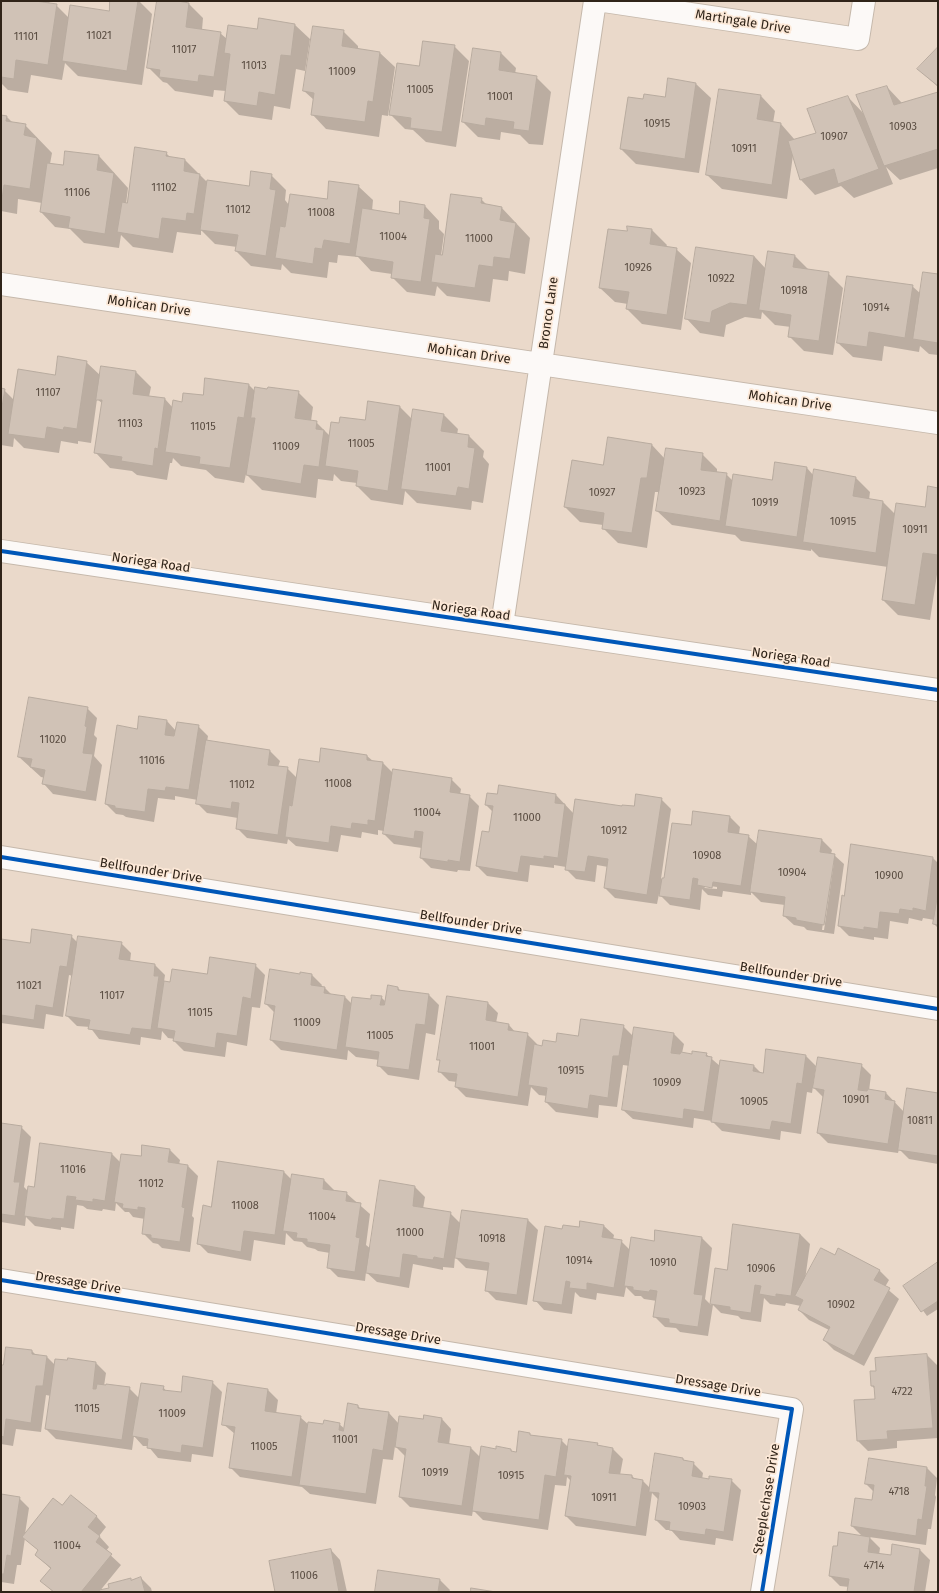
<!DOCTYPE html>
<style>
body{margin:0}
#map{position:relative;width:939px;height:1593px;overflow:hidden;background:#ead9ca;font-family:"Fira Sans",sans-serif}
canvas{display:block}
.frame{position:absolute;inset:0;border:2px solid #302419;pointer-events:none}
</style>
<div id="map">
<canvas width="939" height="1593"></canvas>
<div class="frame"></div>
</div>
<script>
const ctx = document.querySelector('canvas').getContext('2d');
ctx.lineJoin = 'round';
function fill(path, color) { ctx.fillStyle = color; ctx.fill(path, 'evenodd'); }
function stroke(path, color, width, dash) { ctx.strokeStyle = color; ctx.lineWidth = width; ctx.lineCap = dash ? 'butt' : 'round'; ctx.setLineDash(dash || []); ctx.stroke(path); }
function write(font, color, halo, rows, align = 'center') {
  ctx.font = font + ' "Fira Sans",sans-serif'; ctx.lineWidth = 3.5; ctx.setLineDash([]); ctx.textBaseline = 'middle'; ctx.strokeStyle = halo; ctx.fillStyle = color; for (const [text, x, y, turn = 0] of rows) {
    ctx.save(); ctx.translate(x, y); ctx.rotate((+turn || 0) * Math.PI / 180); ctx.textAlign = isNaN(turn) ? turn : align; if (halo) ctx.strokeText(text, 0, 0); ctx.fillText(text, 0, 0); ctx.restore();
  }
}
const shadow = new Path2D(`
 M1,1H50L49,4L56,5L69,18L109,12L111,1H139L152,14L142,85L78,76L65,63L62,80L31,75L28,93L8,90L1,83Z
 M158,1H171L189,4L203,18L202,30L220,33L227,39L258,30L259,19L295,25L310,39L305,71L296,69L290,109L274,106L272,120L239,115L225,101L226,91L214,90L213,97L175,91L167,83L163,82L148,67Z
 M343,31L358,46V49L380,53L395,67L388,116L382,115L379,137L326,129L312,114L314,100L304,91Z
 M454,46L469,61L456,147L426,142L413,130L405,129L390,114L420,68Z
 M938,49V87L918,69Z
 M501,53L516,68L515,74L536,77L551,92L543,145L529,144L520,135L501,132L500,140L478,137L463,122Z
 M669,79L696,84L711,98L699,173L636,164L621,149L644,100L666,98Z
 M887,87L902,103L938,93V168L900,180L886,167L893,184L854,198L841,186L815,195L801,180L793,155L787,199L722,189L707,175L761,96L775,111L773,123L781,124L795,140L817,134L848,97L864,114Z
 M1,116L7,117L13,123L25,125L52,153L50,164L64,166L99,156L128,188L126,204H128L166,153L171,158L185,160L206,181L250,188L271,175L286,190L285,200L289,205L327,200L358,186L373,200L372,211L399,215L425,206L439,221V229L444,234L441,256L481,199L487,205L501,207L530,238L525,274L509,271L508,281L493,279L490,302L447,296L437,286L435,296L407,292L392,277V274L371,271L358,257L338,255L337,263L329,262L327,278L291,273L282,264L281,270L251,266L236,251L237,247L215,244L201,230V235L177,232L173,253L133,247L121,235L119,248L84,243L70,229L55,227L41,212L42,203L18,199L17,214L1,211Z
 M628,227L652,230L667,245L666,247L676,249L691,263L681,330L642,324L627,309L628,304L615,302L600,288L627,232Z
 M768,252L795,256L810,271L828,273L843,288L833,355L804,351L789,336L791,327L775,325L762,312L761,319L745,317L726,325L724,337L700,333L686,318L754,256L766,269Z
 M938,275V355L929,354L920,346L919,352L884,346L882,361L853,357L838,343L912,286L921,294Z
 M86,362L101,376L102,367L136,372L151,387L149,397L165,399L173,408L203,396L249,385L256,392H298L313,407L311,421L316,422L330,436L340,424L366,421L369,402L400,407L412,419L443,414L458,429L457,435L469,436L484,451L483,457L489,464L483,503L472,501L471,510L417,503L405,491L403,505L371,500L357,486V483L341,481L334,474L333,481L318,479L316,498L262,490L246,474L244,483L215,478L206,470L181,466L173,458L172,463H170L167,480L137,475L132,471L110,468L96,453L103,404L97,399L91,443L78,441V444L61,441L59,453L24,448L14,438L13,447L1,445V389L4,390L14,400L56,376Z
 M652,445L665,459L702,454L717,469V473L726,474L733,481H773L776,464L807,468L814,476L855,477L870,492L869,500L883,502L896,515L926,509L938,489V568L930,620L898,615L883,600L888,567L819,557L811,549V551L741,541L735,535L672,525L657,511L660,492H655L647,548L618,543L603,528V525L580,522L565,507L604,466Z
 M87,708L97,718L94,735L97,738L94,756L102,765L96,801L53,794L44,784L45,778L41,777L19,757Z
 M167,721L176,731L198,726L208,736L207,742L270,751L280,761L278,767L287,768L297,778L320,764L367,756L373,761L383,763L393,773L451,779L461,789L460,795L469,796L479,806L470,871L458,870L457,872L431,868L421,858L422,848L394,844L384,834V831L378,830V835L362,832L361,838L341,835L338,852L296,846L288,839L287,844L247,838L237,828L238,818L207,813L197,803L198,800L175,796V800L158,798L154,822L126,817L123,815L116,814L106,804L138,730Z
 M498,795H556L574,814L635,808L661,799L671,809L661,879H665L691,826L730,817L740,827L739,834L748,836L758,845L822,840L832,850L831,854L834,855L844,864L834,934L807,930L804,927L794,925L784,916L785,905L761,902L751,892V895L723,891L722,897L708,895L702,889L700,910L670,905L659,894L657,904L615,898L605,888L608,867L597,865L595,882L576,879L566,869V867L554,865V868L530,865L528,882L487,876L477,866L490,833L493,812L486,805ZM832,862H834L824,930H822ZM703,885L717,887V889L705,888Z
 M852,846L933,858L938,863V928L934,924L935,920L923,918L922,921L909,918L908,924L890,921L888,939L874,937V940L849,936L839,926L845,897Z
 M71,936L78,943H121L131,953L130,962L155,965L165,975L164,982L171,983L255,965L265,975L260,1008L252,1007L247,1046L227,1042L225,1057L184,1051L174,1041L175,1039L168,1038L162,1031L161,1040L141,1037L140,1045L99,1039L90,1027L77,1026L67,1016L73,976L69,975L63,1017L46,1014L44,1029L1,1023V940L31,944Z
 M301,975H312L322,985L321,987L325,988L332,995L345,997L352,1004L381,997L386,1002L398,988L401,991L429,995L439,1005L435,1035L426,1033L419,1080L388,1075L378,1065L379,1060L356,1057L348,1050L347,1060L281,1050L271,1040L275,1013L266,1004Z
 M488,1003L498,1013L496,1023L509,1025L516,1033L527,1034L537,1044V1046L543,1047L623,1026L634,1037L674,1034L684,1044L682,1053L693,1055L706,1054L720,1066H754L762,1074L806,1056L816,1066L812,1093L807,1092L801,1134L781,1131L780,1140L722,1131L712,1121L694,1118L693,1128L633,1119L623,1110L630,1066L623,1065L617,1107L599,1105L598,1118L556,1112L546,1102L547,1096L539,1095L531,1087L528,1106L466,1097L456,1087L457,1082L449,1081L439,1071L441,1062L438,1059Z
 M861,1065L871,1075L869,1091L886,1093L904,1112L938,1094V1164L909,1159L899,1149L898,1153L828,1143L818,1133L823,1097L814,1088Z
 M1,1124L21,1127L31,1137L24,1187L29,1192L35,1188L41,1144L112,1154L121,1163L170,1150L180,1160L179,1165L188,1166L198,1176L192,1216L194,1218L190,1252L162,1248L158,1244L153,1243L143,1233L145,1219L133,1217L129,1212H125L116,1203L115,1211L103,1209L102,1211L87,1209L83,1206L77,1205L74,1229L61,1227V1230L35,1226L26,1217L25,1226L1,1222Z
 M218,1162L284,1172L292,1180H324L334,1190V1192L346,1193L370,1214L366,1245L371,1249L380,1182L415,1187L425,1197L423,1209L450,1213L461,1224L528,1220L538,1230L527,1305L496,1300L486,1290L489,1271L466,1268L455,1257L454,1268L443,1267V1270L413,1264L409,1288L377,1282L366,1272L365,1281L338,1277L328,1267L330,1253L318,1251L315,1249L307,1247L302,1242L294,1241L286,1233L285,1245L254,1240L251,1261L208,1253L198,1243L212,1208Z
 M604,1226L614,1235L613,1240L621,1241L630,1250L655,1242L656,1231L702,1238L712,1248L705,1299L711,1305L716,1269L727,1271L800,1234L810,1244L805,1280L835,1257L879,1270L889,1280L885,1287L899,1299L864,1366L834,1350L824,1340L829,1330L809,1320L799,1310L801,1306L786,1303L785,1306L770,1304L764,1298L761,1322L741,1319L738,1316L721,1313L713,1305L708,1336L680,1332L676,1328L665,1327L655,1317L657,1301L644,1299L641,1296H635L626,1287L624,1297L597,1293L596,1300L580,1297L575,1292L572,1314L544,1310L535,1300L563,1230Z
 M938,1264V1309L927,1316L905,1286Z
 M32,1351L37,1356L47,1357L55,1365L68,1361L69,1359L96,1363L106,1373L104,1386L129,1388L139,1398L163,1387L167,1392L181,1393L212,1382L222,1392L213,1457L192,1454L191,1462L158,1458L148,1446H143L134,1436L132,1450L56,1439L46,1429L51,1396L46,1395L41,1432L16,1429L13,1446L1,1444V1366Z
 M927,1355L937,1365L938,1438L897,1441V1448L868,1451L858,1441L876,1400L875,1389L872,1386L877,1372Z
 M229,1384L268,1390L278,1400L276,1414L300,1417L309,1425L339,1424L345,1429L358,1406L361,1409L389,1413L399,1424L442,1419L451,1429L449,1445L471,1448L480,1457L497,1450H511L514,1453H517L529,1434L532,1436L561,1440L569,1448L597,1444L599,1446L613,1449L623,1459L620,1475L632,1476L635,1479L642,1480L651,1489L683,1459L686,1462L693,1463L703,1473L702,1479L731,1480L741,1490L733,1541L716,1538L715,1545L680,1540L671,1530H666L656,1520L659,1500L652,1493L646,1536L576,1526L566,1516L571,1481L567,1477L566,1486L555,1485L548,1530L483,1520L473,1510L472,1516L410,1507L400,1497L406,1457L395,1446L393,1460L383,1459L376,1504L310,1494L302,1487L240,1477L230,1467L235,1434L223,1424Z
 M870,1459L927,1468L937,1478L935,1495L936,1497L931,1529H928L926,1545L869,1537L880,1548L879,1555L891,1556L920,1550L930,1560L925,1592H848L849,1587L840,1586L830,1576L838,1548L863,1537L852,1526L873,1502L874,1492L866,1484Z
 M1,1495L19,1498L29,1508L25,1534L62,1507L71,1497L97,1517L106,1527L99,1536L109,1547L106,1551L121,1565L99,1592H53L42,1581L51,1569L36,1555L39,1551L25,1538L21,1565H17L14,1584L1,1582Z
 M331,1550L340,1560L347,1592H276Z
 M141,1578L151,1588L152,1592H101Z
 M440,1580L450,1590L449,1592H376Z`);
const building = new Path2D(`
 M1,1H35L57,4L48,65L16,60L14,79L1,77Z
 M110,1H138L127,71L62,61L70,5L109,11Z
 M157,1H178L189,3L186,27L221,32L214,77L199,75L198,82L159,77L160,70L147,68Z
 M259,18L295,24L291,56L281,55L275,95L259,92L257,106L224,101L230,54L224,53L228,25L257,29Z
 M313,26L344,30L342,46L380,52L373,102L368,101L365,122L311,115L314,93L303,91Z
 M423,41L455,45L442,132L410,128L411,118L389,115L397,63L419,66Z
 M938,47V86L917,69Z
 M473,48L501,52L499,70L537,76L529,131L513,129L514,122L486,118L485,126L462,122Z
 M668,78L696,83L685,159L620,149L628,97L643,99L644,94L665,97Z
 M887,86L894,105L938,92V149L884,166L856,95Z
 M719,89L761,95L757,119L781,123L772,185L706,175Z
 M848,96L879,169L838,184L834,169L800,180L788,141L816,133L807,109Z
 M1,115L7,116L6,121L26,124L24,135L37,138L30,189L4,185L2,199H1Z
 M135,147L167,152L166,156L185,159L184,171L200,174L194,214L187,213L186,221L162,218L159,239L117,232L122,202L127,203Z
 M65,151L99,155L97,170L114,173L105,234L68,228L70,217L40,212L47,163L63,165Z
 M251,171L272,174L270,189L276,190L266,256L235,251L238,235L200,230L207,180L249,186Z
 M329,181L359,185L350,244L324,240L322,249L315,248L313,264L275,258L280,226L285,227L290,194L327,199Z
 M451,194L482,198L481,203L502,207L500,220L516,223L510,259L494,257L493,267L479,265L475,288L431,282L435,254L442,255Z
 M400,201L425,205L424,218L430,219L421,282L391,278L393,262L355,256L362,208L399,214Z
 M627,226L652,229L650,244L677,248L667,315L626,309L629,292L599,288L608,229L627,231Z
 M696,247L754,256L747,305L730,303L712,311L710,323L685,319Z
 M768,251L795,255L793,267L829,272L819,341L788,337L791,315L759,310Z
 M923,272L938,274V343L913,339Z
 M847,276L913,285L905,338L869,332L867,347L837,343Z
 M58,356L87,361L77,429L64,427L63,430L47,427L45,439L8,434L18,369L55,375Z
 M101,366L136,371L133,394L165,398L158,449L155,448L153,466L121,461L122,457L94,453L102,400H96Z
 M205,378L249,384L244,418L238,417L230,468L199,464L200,457L165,452L173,400L182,402L183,393L203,395Z
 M255,387L267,389L268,387L299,391L295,418L317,421L316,429L324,430L319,467L304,465L301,484L246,475L255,418H251Z
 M1,388L5,389L1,413Z
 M368,401L400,406L388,491L356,486L358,471L325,466L331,422L339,423L340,417L365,420Z
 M413,409L444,414L441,431L469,435L468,447L475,448L469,489L458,487L456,496L401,489Z
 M608,437L652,444L647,478H641L632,533L602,529L604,513L564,507L572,460L603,465Z
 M666,448L703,453L701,470L727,473L720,521L656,511Z
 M775,462L807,467L797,537L725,526L733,474L772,480Z
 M814,469L856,477L853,496L883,501L876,553L803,542Z
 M928,486L938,488V555L923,553L915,605L882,600L896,503L925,507Z
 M29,697L88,707L85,726L87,727L83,753L93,754L86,792L42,784L45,770L30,767L32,759L18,757Z
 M139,716L167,720L165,735L174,736L177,722L199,725L189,790L166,787L165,791L148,789L145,812L115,808V806L105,804L117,725L137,729Z
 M206,740L270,750L268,765L288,767L278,835L236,829L239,803L232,802L231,809L196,804Z
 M321,748L367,755V760L383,762L375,821L368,820V825L352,823L351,829L331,826L329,843L285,837L289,805L292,806L299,759L319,762Z
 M393,769L452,778L450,792L470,795L460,862L448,860V862L420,858L423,832L415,831L414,839L383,834Z
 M499,785L556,794L555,803L565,804L558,858L544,856V859L521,856L518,873L476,866L482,831L489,832L493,806L485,805L487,793L497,794Z
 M636,794L662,798L647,895L604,888L608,859L588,856L585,872L565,870L575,799L622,806V805L634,806Z
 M693,811L730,816L728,832L749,835L741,886L713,882L712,888L697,885L698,879L693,878L690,900L659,896L662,878H664L672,823L691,825Z
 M759,830L822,839L820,852L835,854L824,925L796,920V918L783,916L785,897L750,892Z
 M851,844L933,857L926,911L913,908V911L900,909L899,914L880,912L878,929L864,927V930L838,926L842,895L844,896Z
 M938,893V925L933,924Z
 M32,929L72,935L67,967L60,966L53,1008L36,1005L34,1020L1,1015V939L30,943Z
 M78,936L122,942L119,959L155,964L154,976H159L151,1030L132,1028L130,1035L88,1029L90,1020L66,1016Z
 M210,957L256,964L251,999L243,997L237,1036L217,1033L215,1048L173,1041L175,1031L157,1028L164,981L170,982L172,969L207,974Z
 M270,969L300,974V972L312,974L311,985L325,987L324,993L345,996L337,1050L270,1040L275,1006L265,1004Z
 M388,985L398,987V990L429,994L425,1025L416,1024L409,1070L377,1066L379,1052L345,1047L352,997L371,999V995L382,996L380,1005H384Z
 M447,996L488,1002L486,1020L509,1024L508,1030L528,1033L518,1097L455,1087L457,1074L438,1072L440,1060H437Z
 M581,1019L624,1025L619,1056H613L608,1098L590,1095L588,1109L545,1102L547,1088L528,1085L534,1044L542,1046L543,1040L556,1042L557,1033L578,1036Z
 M634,1027L674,1033L671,1053L680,1054L681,1052L692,1054V1051L707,1053L706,1056L712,1057L704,1112L684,1109L683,1119L622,1110Z
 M766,1049L806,1055L802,1084L797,1083L791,1124L772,1121L770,1130L711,1122L720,1060L754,1065L753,1071L763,1073Z
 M818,1057L862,1064L858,1090L867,1091L868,1089L886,1092L885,1099L895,1101L888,1144L817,1133L824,1090L813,1088Z
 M907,1088L938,1093V1156L898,1150Z
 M1,1123L22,1126L14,1182H20L15,1216L1,1214Z
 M40,1143L112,1153L105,1201L93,1199V1202L75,1200L76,1197L67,1196L64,1219L52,1218L51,1220L24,1216L28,1186L34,1187Z
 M142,1145L170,1149L168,1162L188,1165L182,1207L185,1208L180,1242L151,1238V1235L142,1234L145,1208L138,1207V1210L122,1208L123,1204L114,1202L121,1154L141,1156Z
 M218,1161L284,1171L275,1235L244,1231L241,1252L197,1244L203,1205L211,1207Z
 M292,1174L324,1179L323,1189L347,1192L346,1201L361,1203L356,1237L360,1238L355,1272L327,1268L330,1245L307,1242V1239L296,1238L297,1233L283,1231Z
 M380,1180L415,1186L413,1206L451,1212L444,1259L434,1257L433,1260L417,1258V1256L403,1254L400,1278L366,1273Z
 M462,1210L528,1219L517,1295L485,1291L489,1263L455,1258Z
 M580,1221L604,1225L602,1237L622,1240L614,1288L587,1283V1290L569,1288L570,1282L566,1281L562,1305L533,1301L545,1226L562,1229L563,1225L579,1227Z
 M733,1224L800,1234L791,1296L776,1294V1297L759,1294L761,1286L755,1285L751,1313L730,1310V1307L710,1304L715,1268L727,1270Z
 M655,1230L702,1237L694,1294L703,1295L698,1327L669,1323V1319L653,1317L657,1291L650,1290L649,1292L633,1290V1287L624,1286L631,1237L654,1241Z
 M821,1248L835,1255L838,1248L880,1270L874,1280L890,1288L854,1356L823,1340L830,1327L798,1310L803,1300L795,1296Z
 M938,1262V1301L921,1312L903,1286Z
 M6,1347L32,1350V1354L47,1356L43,1386H36L31,1423L6,1419L4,1437L1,1436V1365H3Z
 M927,1354L933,1428L887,1431L888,1439L857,1441L854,1400L875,1399L874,1386H871L870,1371H876L875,1358Z
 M68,1358L96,1362L93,1389H96L97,1384L106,1385V1384L130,1387L122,1440L45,1429L55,1359L67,1360Z
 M183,1376L213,1381L203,1448L182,1445L181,1453L147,1448L148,1439L132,1436L141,1383L164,1386L163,1390L181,1392Z
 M228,1383L268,1389L265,1411L301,1416L292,1477L229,1468L235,1427L222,1425Z
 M348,1403L358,1405V1408L389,1412L383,1451L373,1449L366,1494L299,1485L308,1422L323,1424L324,1420L340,1423L339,1430L343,1431Z
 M424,1415L442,1418L438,1442L471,1447L462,1506L399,1497L406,1449L395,1447L399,1416L423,1419Z
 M519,1431L530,1433V1435L562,1439L556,1477L545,1475L539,1520L472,1511L481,1446L496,1449V1446L511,1449V1451L516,1452Z
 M569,1439L598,1443L597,1445L613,1448L609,1473L632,1475V1478L643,1480L636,1527L565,1516L571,1476L564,1475Z
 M655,1453L683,1458V1460L694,1462L692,1476L709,1479V1476L732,1479L724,1532L706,1529L705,1535L669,1530L670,1522L655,1520L659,1493L649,1492Z
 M869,1458L927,1467L925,1486H927L922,1520L918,1519L916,1536L851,1526L855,1498L872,1500L874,1485L865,1484Z
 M1,1494L20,1497L11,1556L7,1555L4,1574H1Z
 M71,1495L97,1516L88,1527L100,1536L96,1542L112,1554L81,1592H54L40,1581L51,1568L35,1555L38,1550L22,1537L53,1498L62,1505Z
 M839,1532L870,1537L868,1552L891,1555L892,1544L920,1549L914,1592H847L849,1579L829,1576L833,1546H837Z
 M331,1549L339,1592H275L269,1561Z
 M378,1570L440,1579L438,1592H375Z
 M141,1577L145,1592H100L99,1590L109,1588L108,1584L131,1578V1580Z
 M471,1588L496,1592H471Z`);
const minor = new Path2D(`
 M604,1L858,39L864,1
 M1,284L938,423
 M502,625L595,1
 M1,857L938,1009
 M1,1280L792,1409L762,1592`);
const tertiary = new Path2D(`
 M1,551L938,690`);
const cycleway = new Path2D(`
 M1,551L938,690
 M1,857L938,1009
 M1,1280L792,1409L762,1592`);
const numberNames = [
 ["11021",99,36],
 ["11101",26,37],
 ["11017",184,50],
 ["11013",254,66],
 ["11009",342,72],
 ["11005",420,90],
 ["11001",500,97],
 ["10915",657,124],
 ["10903",903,127],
 ["10907",834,137],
 ["10911",744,149],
 ["11102",164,188],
 ["11106",77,193],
 ["11012",238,210],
 ["11008",321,213],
 ["11004",393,237],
 ["11000",479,239],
 ["10926",638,268],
 ["10922",721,279],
 ["10918",794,291],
 ["10914",876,308],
 ["11107",48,393],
 ["11103",130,424],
 ["11015",203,427],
 ["11005",361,444],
 ["11009",286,447],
 ["11001",438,468],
 ["10923",692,492],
 ["10927",602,493],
 ["10919",765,503],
 ["10915",843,522],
 ["10911",915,530],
 ["11020",53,740],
 ["11016",152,761],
 ["11008",338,784],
 ["11012",242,785],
 ["11004",427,813],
 ["11000",527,818],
 ["10912",614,831],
 ["10908",707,856],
 ["10904",792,873],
 ["10900",889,876],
 ["11021",29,986],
 ["11017",112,996],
 ["11015",200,1013],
 ["11009",307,1023],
 ["11005",380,1036],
 ["11001",482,1047],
 ["10915",571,1071],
 ["10909",667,1083],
 ["10901",856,1100],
 ["10905",754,1102],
 ["10811",920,1121],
 ["11016",73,1170],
 ["11012",151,1184],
 ["11008",245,1206],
 ["11004",322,1217],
 ["11000",410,1233],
 ["10918",492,1239],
 ["10914",579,1261],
 ["10910",663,1263],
 ["10906",761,1269],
 ["10902",841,1305],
 ["4722",902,1392],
 ["11015",87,1409],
 ["11009",172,1414],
 ["11001",345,1440],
 ["11005",264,1447],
 ["10919",435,1473],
 ["10915",511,1476],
 ["4718",899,1492],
 ["10911",604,1498],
 ["10903",692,1507],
 ["11004",67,1546],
 ["4714",874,1566],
 ["11006",304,1576]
];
const streetNames = [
 ["Martingale Drive",743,22,9],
 ["Mohican Drive",149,306,8],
 ["Bronco Lane",549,313,-82],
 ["Mohican Drive",469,354,8],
 ["Mohican Drive",790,401,8],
 ["Noriega Road",151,563,8],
 ["Noriega Road",471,611,8],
 ["Noriega Road",791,658,8],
 ["Bellfounder Drive",151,871,9],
 ["Bellfounder Drive",471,923,9],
 ["Bellfounder Drive",791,975,9],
 ["Dressage Drive",78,1283,9],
 ["Dressage Drive",398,1334,9],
 ["Dressage Drive",718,1386,9],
 ["Steeplechase Drive",767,1499,-81]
];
fill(shadow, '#0003');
fill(building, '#d0c2b6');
stroke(building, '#b8ab9f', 1);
stroke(minor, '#c5b8ab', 24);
stroke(tertiary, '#c5b8ab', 24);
stroke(minor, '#fcf9f7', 22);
stroke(tertiary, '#fcf9f7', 22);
stroke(cycleway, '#0057b8', 4);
write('11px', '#5a4d42', null, numberNames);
write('13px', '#302419', '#fce8d7', streetNames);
</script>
